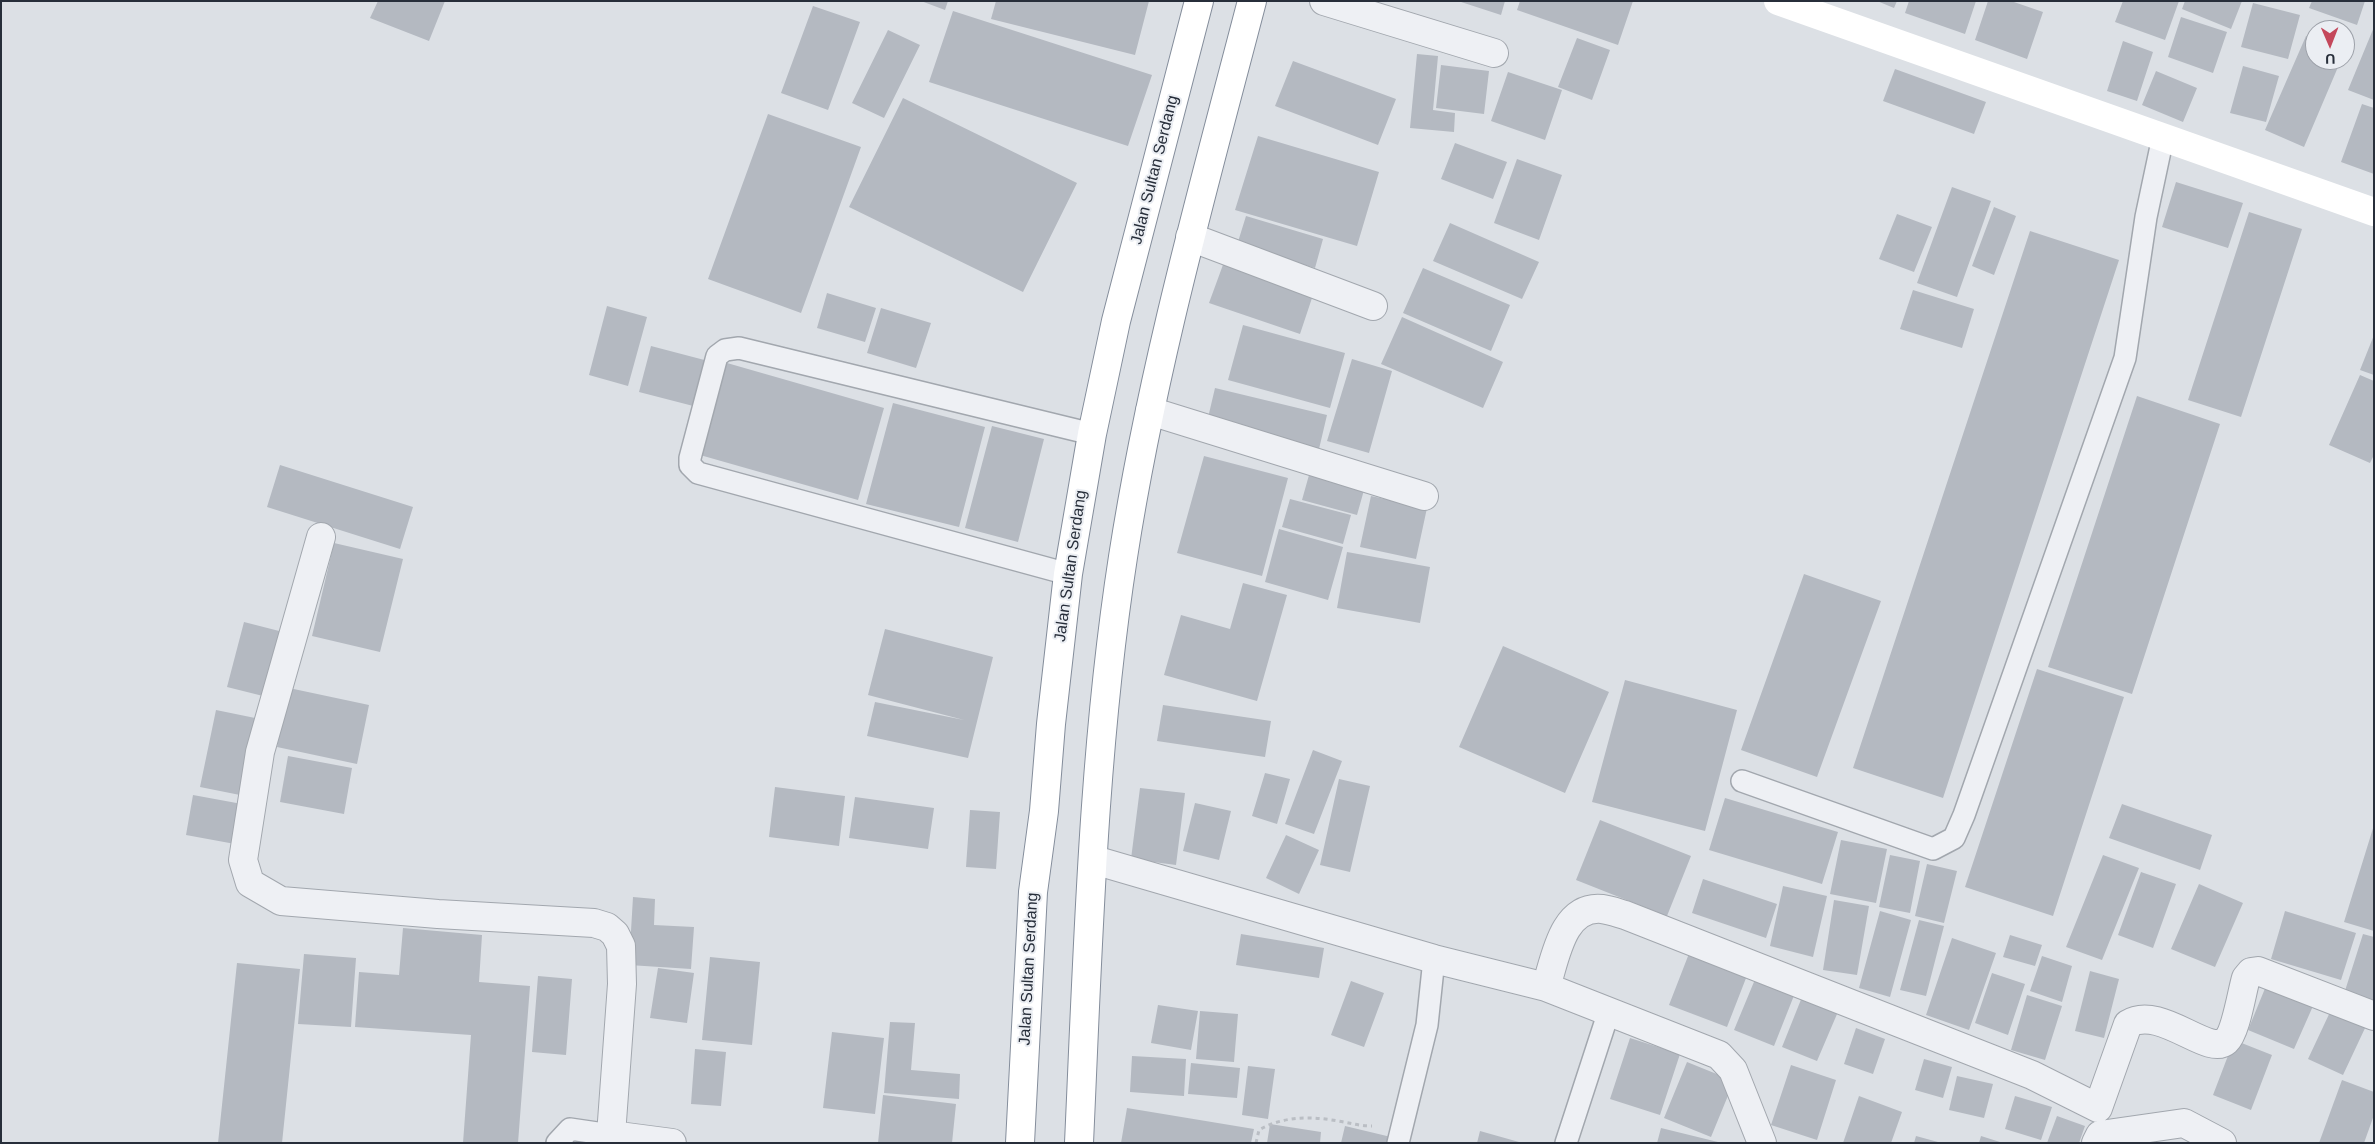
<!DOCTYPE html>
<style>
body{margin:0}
#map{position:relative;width:2375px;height:1144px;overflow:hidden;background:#dce0e5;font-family:Arial,sans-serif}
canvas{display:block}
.frame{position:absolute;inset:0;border:2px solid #272e3a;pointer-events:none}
.north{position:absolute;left:2305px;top:20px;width:50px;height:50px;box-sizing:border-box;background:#ebeef3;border:1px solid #9da1a9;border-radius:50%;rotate:179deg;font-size:14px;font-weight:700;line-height:20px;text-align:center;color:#272e3a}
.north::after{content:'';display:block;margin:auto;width:18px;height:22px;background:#c4475b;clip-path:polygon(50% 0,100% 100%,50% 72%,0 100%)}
</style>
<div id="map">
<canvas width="2375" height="1144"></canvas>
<div class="frame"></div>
<div class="north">U</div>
</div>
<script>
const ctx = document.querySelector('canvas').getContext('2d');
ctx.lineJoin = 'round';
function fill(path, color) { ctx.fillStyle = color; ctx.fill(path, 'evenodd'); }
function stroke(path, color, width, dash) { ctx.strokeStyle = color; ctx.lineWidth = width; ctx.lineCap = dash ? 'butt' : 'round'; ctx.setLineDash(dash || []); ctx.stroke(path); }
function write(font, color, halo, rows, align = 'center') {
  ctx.font = font + ' Arial,sans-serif'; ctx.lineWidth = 4; ctx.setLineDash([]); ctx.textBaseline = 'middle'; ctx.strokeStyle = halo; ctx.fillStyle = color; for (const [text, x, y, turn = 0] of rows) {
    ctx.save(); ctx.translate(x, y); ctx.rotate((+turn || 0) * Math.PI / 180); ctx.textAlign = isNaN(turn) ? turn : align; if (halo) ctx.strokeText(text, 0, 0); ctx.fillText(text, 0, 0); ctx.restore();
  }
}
const building = new Path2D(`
 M378,1H445L429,41L370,18Z
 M921,1H948L945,10Z
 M996,1H1149L1135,55L991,19Z
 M1458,1H1505L1501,15Z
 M1520,1H1633L1618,45L1517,10Z
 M1877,1H1897L1894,8Z
 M1909,1H1976L1965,34L1905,13Z
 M1988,1H2011L2043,12L2027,59L1975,40Z
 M2123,1H2179L2165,40L2115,22Z
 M2185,1H2242L2231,29L2182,9Z
 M2312,1H2365L2357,25L2309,8Z
 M2253,3L2300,15L2288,59L2241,47Z
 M813,6L860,22L828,110L781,93Z
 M953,11L1152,75L1128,146L929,82Z
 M2181,17L2227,32L2213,73L2168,57Z
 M2374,27V100L2348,90Z
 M888,30L920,45L884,118L852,103Z
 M2306,36L2315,40V60H2341L2304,147L2265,130Z
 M1577,38L1610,50L1592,100L1558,87Z
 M2123,41L2153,52L2137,101L2107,91Z
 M1417,54L1438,56L1433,110L1455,113L1454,132L1410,128Z
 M1293,61L1396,99L1378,145L1275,106Z
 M1441,65L1489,71L1484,114L1436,108Z
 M2243,66L2279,76L2266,122L2230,113Z
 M1895,69L1986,102L1974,134L1883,101Z
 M2156,71L2197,88L2183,122L2142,105Z
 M1508,72L1562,90L1545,140L1491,121Z
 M903,98L1077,183L1023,292L849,207Z
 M2362,104L2374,108V174L2341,162Z
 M768,114L861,147L801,313L708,279Z
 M1258,136L1379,172L1357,246L1235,210Z
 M1455,143L1507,162L1493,199L1441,179Z
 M1517,159L1562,175L1539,240L1494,223Z
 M2176,182L2243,203L2228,248L2162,227Z
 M1952,187L1991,201L1957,297L1917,283Z
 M1994,207L2016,216L1994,275L1972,266Z
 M2249,212L2302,229L2241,417L2188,400Z
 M1897,214L1932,227L1914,272L1879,259Z
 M1246,216L1323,239L1315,268L1237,245Z
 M1450,223L1539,262L1522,299L1433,261Z
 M2030,231L2119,260L1943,798L1853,768Z
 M1224,262L1314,292L1300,334L1209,303Z
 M1423,268L1510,305L1491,351L1403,313Z
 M1913,290L1974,309L1962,348L1900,329Z
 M827,293L876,308L865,342L817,328Z
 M607,306L647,317L628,386L589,375Z
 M881,308L931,323L916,368L867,353Z
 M1402,317L1503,362L1483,408L1381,364Z
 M1243,325L1345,353L1330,408L1228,380Z
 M2374,335V375L2360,370Z
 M651,346L712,362L701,408L639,392Z
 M1352,359L1392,371L1369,453L1327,441Z
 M720,361L884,408L858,500L693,453Z
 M2360,375L2374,381V455L2370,463L2329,445Z
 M1215,388L1327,415L1319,449L1207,422Z
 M2137,396L2220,424L2132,694L2048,667Z
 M893,403L985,427L959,527L866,504Z
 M992,426L1044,439L1018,542L965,528Z
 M1204,456L1288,478L1262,576L1177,553Z
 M280,465L413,507L400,549L267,507Z
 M1309,475L1364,490L1357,515L1302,500Z
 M1371,496L1427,508L1416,559L1360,547Z
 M1290,499L1351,515L1343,544L1282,527Z
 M1279,529L1343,547L1328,600L1265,582Z
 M334,543L403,559L380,652L312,636Z
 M1347,552L1430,567L1420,623L1337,608Z
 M1804,574L1881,601L1817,777L1741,750Z
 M1243,583L1287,595L1257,701L1164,675L1181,615L1230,629Z
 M244,622L287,633L271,698L227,687Z
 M885,629L993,657L968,758L867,736L875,702L964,720L868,695Z
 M1503,646L1609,692L1565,793L1459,747Z
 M2037,669L2124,697L2053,916L1965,887Z
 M1625,680L1737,710L1705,831L1592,802Z
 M289,688L369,705L357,764L277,747Z
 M1163,705L1271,721L1265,757L1157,741Z
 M216,710L260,719L245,796L200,787Z
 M1313,750L1342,761L1314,834L1285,824Z
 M288,756L352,768L344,814L280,802Z
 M1265,773L1290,779L1277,824L1252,816Z
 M1339,779L1370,786L1350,872L1320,865Z
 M775,787L845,796L839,846L769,837Z
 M1140,788L1185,793L1176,865L1131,859Z
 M193,795L242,804L235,844L186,835Z
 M855,797L934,808L928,849L849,838Z
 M1725,798L1838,832L1822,884L1709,850Z
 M1195,803L1231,811L1219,860L1183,851Z
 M2122,804L2212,835L2200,870L2109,838Z
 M970,810L1000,812L996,869L966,867Z
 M1600,820L1691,856L1667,916L1576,880Z
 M2374,825V931L2344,922Z
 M1286,835L1319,850L1299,894L1266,878Z
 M1841,840L1887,849L1876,903L1830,894Z
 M1890,855L1920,861L1910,913L1879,907Z
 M2103,855L2139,868L2102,960L2066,947Z
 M1927,864L1957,871L1944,923L1915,916Z
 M2141,872L2176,884L2153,948L2118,935Z
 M1703,879L1777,904L1766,938L1692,913Z
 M2199,884L2243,903L2215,967L2171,949Z
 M1783,886L1827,896L1813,957L1770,946Z
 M633,897L655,899L654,925L694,927L691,969L629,965Z
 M1834,900L1869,906L1857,975L1823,970Z
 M1880,911L1911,920L1890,997L1859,988Z
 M2285,911L2356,933L2341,980L2271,959Z
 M1919,920L1944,926L1926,996L1900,990Z
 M403,928L482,935L479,982L530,986L518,1143H463L471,1035L355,1027L359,972L399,975Z
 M1241,934L1324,948L1319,978L1236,965Z
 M2363,934L2374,937V1003L2344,994Z
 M2010,935L2042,945L2035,966L2003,957Z
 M1952,938L1996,953L1969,1030L1926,1015Z
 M1690,951L1748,973L1727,1027L1669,1005Z
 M304,954L356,958L351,1027L298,1024Z
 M2042,956L2072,966L2062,1002L2030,991Z
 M710,957L760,962L752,1045L702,1040Z
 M237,963L300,969L282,1143H218Z
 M658,968L694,973L687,1023L650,1018Z
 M2090,971L2119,979L2104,1038L2075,1031Z
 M1992,973L2025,984L2008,1035L1975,1023Z
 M538,976L572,979L566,1055L532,1052Z
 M1756,977L1795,993L1774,1046L1734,1030Z
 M1351,981L1384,993L1364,1047L1331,1035Z
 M2266,986L2313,1006L2294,1049L2248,1030Z
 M1804,992L1840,1007L1817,1061L1782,1047Z
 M2027,995L2062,1006L2045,1060L2011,1050Z
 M1158,1005L1198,1011L1191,1050L1151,1043Z
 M2331,1010L2366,1026L2343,1075L2308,1059Z
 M1200,1011L1238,1014L1234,1062L1196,1059Z
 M890,1022L915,1023L911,1070L960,1074L959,1099L884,1093Z
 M1856,1028L1885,1039L1873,1074L1844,1064Z
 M832,1032L884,1038L875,1114L823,1108Z
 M1630,1038L1680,1054L1660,1115L1610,1099Z
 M2234,1040L2272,1055L2251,1110L2213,1095Z
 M695,1049L726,1052L721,1106L691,1104Z
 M1132,1056L1186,1059L1184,1096L1130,1092Z
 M1924,1059L1952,1067L1943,1098L1915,1090Z
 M1687,1062L1734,1081L1711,1137L1664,1118Z
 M1191,1063L1240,1068L1237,1098L1188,1094Z
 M1791,1065L1836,1080L1817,1140L1771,1125Z
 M1248,1066L1275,1069L1268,1119L1242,1115Z
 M1957,1076L1993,1084L1984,1118L1949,1110Z
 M2342,1080L2374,1092V1115L2364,1143H2319Z
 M883,1095L956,1104L952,1143H878Z
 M1859,1096L1902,1112L1891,1143H1843Z
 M2015,1096L2052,1107L2041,1140L2005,1129Z
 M1127,1108L1254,1129L1251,1143H1121Z
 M2057,1116L2085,1126L2079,1143H2047Z
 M1270,1124L1321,1132L1320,1143H1267Z
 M1345,1126L1391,1137L1389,1143H1341Z
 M1661,1128L1718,1142V1143H1657Z
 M1480,1131L1519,1142L1518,1143H1477Z
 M1916,1136L1938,1142V1143H1914Z
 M1981,1136L2000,1142V1143H1979Z`);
const path = new Path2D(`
 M1256,1143L1259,1130C1283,1116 1311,1116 1338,1121C1350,1123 1360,1126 1372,1126`);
const lane = new Path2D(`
 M1068,574L698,473L690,465V458L717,356L725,350L739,348L1092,434
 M1742,781L1933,849L1954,838L1964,815L2125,358L2146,217L2163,137
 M557,1143L570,1129L611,1135
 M1398,1143L1427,1025L1434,959
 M1566,1143L1609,1011`);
const street = new Path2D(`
 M1324,1L1494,53
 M1190,237L1373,306
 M1150,411L1424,496
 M321,537L260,752L243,860L250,883L281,901L438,914L594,923L607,927L615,934L621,946L622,984L611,1135L672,1143
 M1094,860L1434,959L1546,987L1719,1055L1733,1070L1762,1143
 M1546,987C1555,960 1562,905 1602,909C1610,910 1618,913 1625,915L2032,1075L2098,1108L2128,1024C2160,1004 2208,1057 2226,1041C2236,1032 2242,991 2246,978L2251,972L2258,971L2374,1016
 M2096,1143L2100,1135L2184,1123L2222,1143`);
const secondary = new Path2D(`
 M1778,1L2374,212`);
const highway = new Path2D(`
 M1020,1143L1033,892L1044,811L1051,724L1068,574L1092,434L1116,321L1199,1
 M1079,1143C1088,947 1093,750 1123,557C1152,369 1204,185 1252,1`);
const streetNames = [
 ["Jalan Sultan Serdang",1155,170,-76],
 ["Jalan Sultan Serdang",1071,566,-82],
 ["Jalan Sultan Serdang",1029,969,-87]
];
fill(building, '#b4b9c1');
stroke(lane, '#a2a7ae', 24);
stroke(street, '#a2a7ae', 30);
stroke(highway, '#848d9b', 30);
stroke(path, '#babec4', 3, [4, 4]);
stroke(lane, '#eef0f4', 21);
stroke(street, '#eef0f4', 28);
stroke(secondary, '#fff', 28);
stroke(highway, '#fff', 28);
write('16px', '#272e3a', '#ebeef3', streetNames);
</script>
